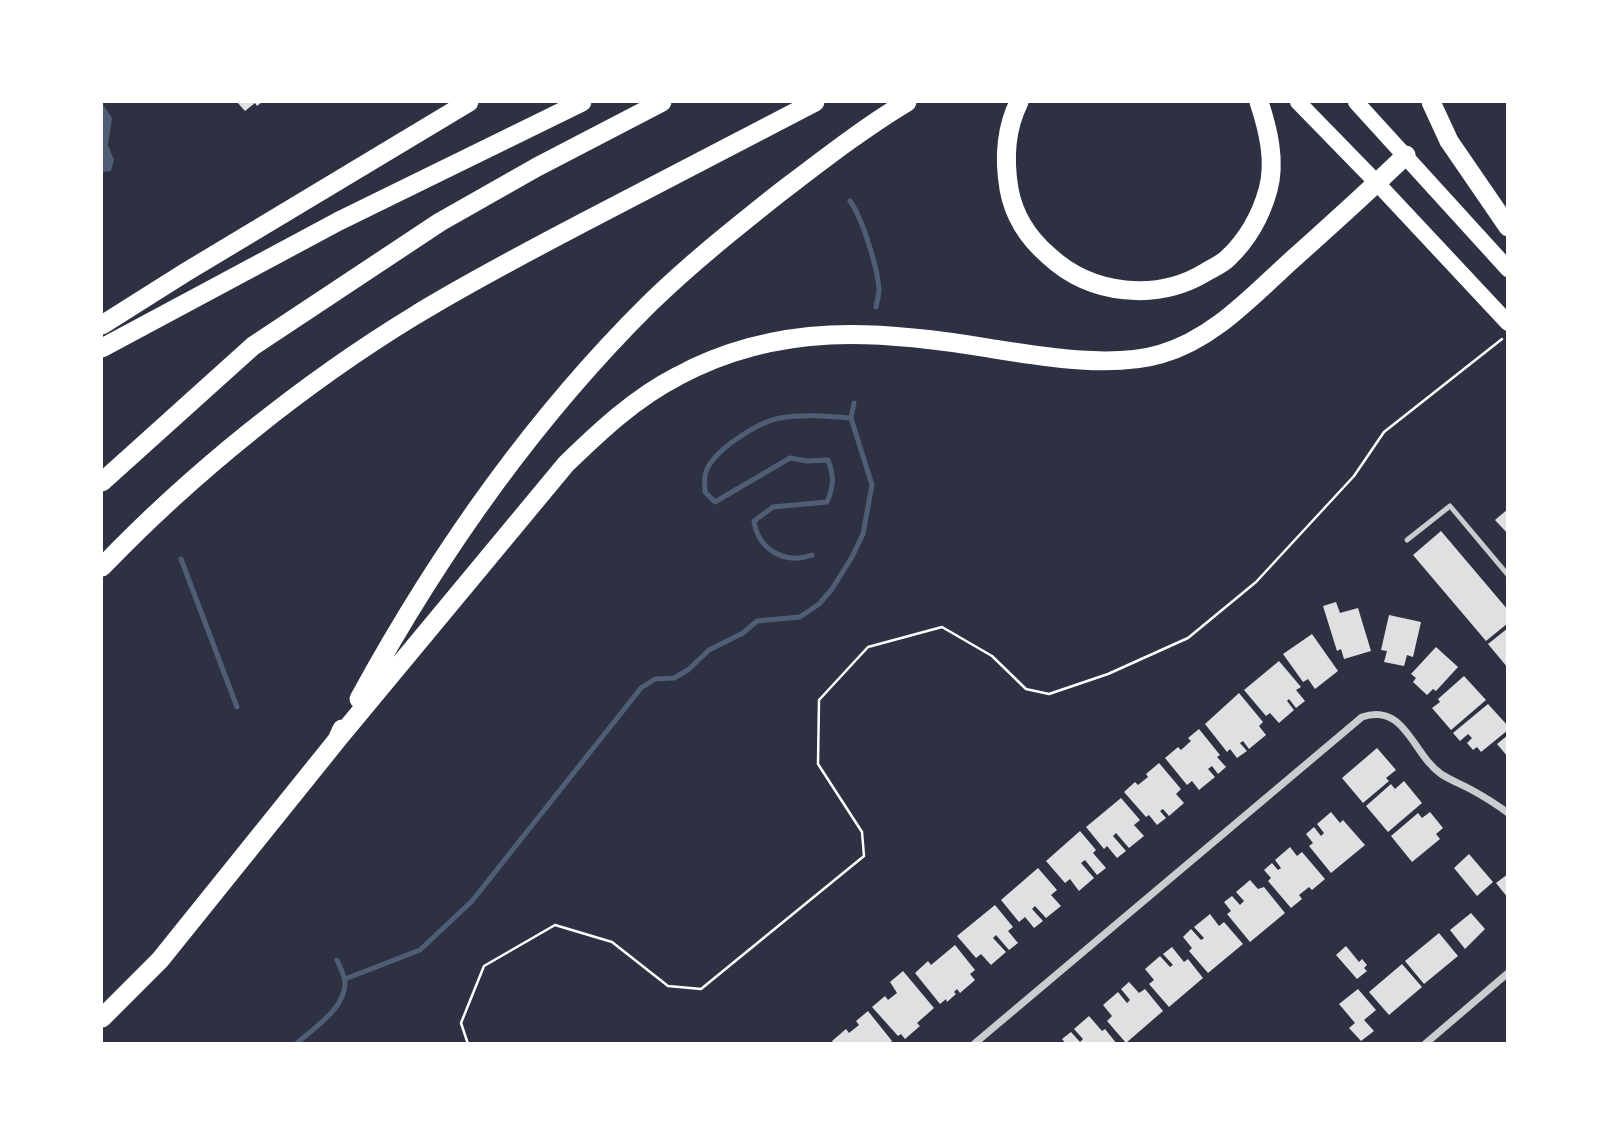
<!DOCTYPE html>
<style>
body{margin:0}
#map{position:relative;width:1609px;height:1145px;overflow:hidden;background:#2d3142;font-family:Figtree,sans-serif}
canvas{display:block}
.frame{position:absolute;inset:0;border:103px solid #fff;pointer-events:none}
</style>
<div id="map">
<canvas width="1609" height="1145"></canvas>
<div class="frame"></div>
</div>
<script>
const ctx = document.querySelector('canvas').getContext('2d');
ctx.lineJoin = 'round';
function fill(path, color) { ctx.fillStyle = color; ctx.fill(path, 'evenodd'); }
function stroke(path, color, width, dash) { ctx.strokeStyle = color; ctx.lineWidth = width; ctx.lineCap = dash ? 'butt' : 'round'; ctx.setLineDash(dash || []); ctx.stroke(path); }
const water = new Path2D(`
 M102,103L112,118L108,145L114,160L111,171L102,172Z`);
const stream = new Path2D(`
 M850,201C862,217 878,269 879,290C879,295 877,301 876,307
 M812,555C784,565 758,549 754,521L773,507L827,502C834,486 834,476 828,460L807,461L790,458L715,502L705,492C705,487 704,481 705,476C708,453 759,421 780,418C804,414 827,416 851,418L854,403
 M181,559L237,707
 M345,979L420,950L472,901L641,688L655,679L674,678L688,670L709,650L743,633L757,621L800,617L819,604L832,589L852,557L863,534L872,485L851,418
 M296,1044C314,1028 346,1008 345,982C344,974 340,967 337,960`);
const building = new Path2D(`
 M237,102H262L257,106L255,103L245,111Z
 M1508,509V534L1495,520Z
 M1441,531L1508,610V623L1486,641L1413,555Z
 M1336,602L1340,613L1358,608L1371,651L1344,659L1341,649L1337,651L1323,606Z
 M1389,615L1421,622L1413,657L1407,655L1404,666L1384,662L1387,651L1381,650Z
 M1508,628V668L1488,644Z
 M1312,634L1338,671L1315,689L1308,679L1303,682L1283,654Z
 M1436,647L1458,667L1436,691L1433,689L1427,695L1413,682L1416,678L1411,674Z
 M1279,661L1301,687L1296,690L1305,701L1296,708L1289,699L1287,701L1294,710L1279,723L1270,713L1266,716L1244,690Z
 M1464,676L1486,700L1451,730L1432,708L1440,702L1438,699Z
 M1239,693L1263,722L1259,726L1266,735L1249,749L1243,741L1240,743L1247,751L1237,758L1230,749L1227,752L1205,724Z
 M1488,704L1508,726V730L1481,752L1477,747L1473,750L1467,743L1472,738L1468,734L1460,741L1453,733Z
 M1199,729L1220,755L1217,757L1226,767L1218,774L1212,766L1208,769L1215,777L1199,790L1192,781L1187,785L1165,758L1178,747L1181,750L1191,741L1188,738Z
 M1508,735V757L1497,744Z
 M1377,748L1396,770L1386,778L1389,781L1363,803L1342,778Z
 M1159,763L1181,789L1176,794L1184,803L1169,816L1163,809L1160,811L1166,818L1157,825L1149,815L1146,817L1124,792L1135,782L1138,785L1148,777L1146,774Z
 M1404,781L1422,803L1388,832L1366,806L1391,784L1395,789Z
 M1121,798L1140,820L1134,825L1144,836L1129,848L1116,833L1113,836L1126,851L1117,858L1107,846L1104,849L1086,827Z
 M1331,812L1340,823L1343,820L1365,845L1331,873L1309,846L1313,843L1306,834L1314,827L1321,836L1324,833L1317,824Z
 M1430,812L1443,828L1436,834L1440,839L1412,862L1391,836L1418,813L1422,818Z
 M1080,831L1096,850L1093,853L1106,868L1097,875L1085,860L1081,863L1094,878L1079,891L1070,879L1065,883L1046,861Z
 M1290,847L1297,856L1302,852L1325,879L1312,890L1309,887L1299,895L1302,899L1291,908L1268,881L1271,878L1264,870L1272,863L1278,870L1281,868L1275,860Z
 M1469,854L1493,882L1477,896L1454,868Z
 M1038,868L1057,890L1051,895L1061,906L1046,918L1035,906L1032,909L1043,921L1034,928L1025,917L1019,922L1001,900Z
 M1508,874V898L1496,883Z
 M1250,880L1258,889L1264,887L1285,913L1250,942L1227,914L1231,911L1224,902L1232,896L1240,905L1244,901L1236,892Z
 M995,905L1013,927L1008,931L1018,943L1009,950L996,935L993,938L1006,952L991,965L981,954L976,958L957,936Z
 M1471,913L1485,929L1465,949L1450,930Z
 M1210,914L1219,926L1224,922L1243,944L1208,973L1189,951L1192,948L1183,937L1191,929L1201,940L1204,938L1194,927Z
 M1439,933L1458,956L1424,984L1405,961Z
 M955,945L975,970L970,974L975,980L960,993L957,989L954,992L956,994L947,1002L946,999L940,1004L915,973L928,961L931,965Z
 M1346,946L1359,962L1362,959L1367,965L1364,968L1367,971L1357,979L1336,955Z
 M1172,947L1184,962L1188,959L1203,978L1169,1007L1149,984L1154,980L1145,969L1160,956L1170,967L1173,965L1163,954Z
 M1402,964L1422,987L1389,1015L1369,992Z
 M903,971L934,1008L917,1023L920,1026L905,1039L901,1034L898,1036L872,1007L885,996L888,1000L897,993L890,982Z
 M1129,982L1139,993L1145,989L1163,1011L1126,1043L1107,1021L1112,1016L1103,1005L1118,992L1127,1003L1130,1000L1121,989Z
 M1358,989L1376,1010L1364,1020L1374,1031L1361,1041L1349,1028L1355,1023L1339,1004Z
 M868,1011L892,1041L889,1044H834L832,1041L846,1029L849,1033L859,1025L856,1021Z
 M1089,1016L1102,1031L1105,1029L1117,1044H1066L1062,1039L1071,1032L1080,1042L1083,1039L1074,1029Z`);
const path = new Path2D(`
 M468,1044L461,1023L484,966L555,925L612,942L668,986L701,989L864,856L862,832L818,764L819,700L868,647L942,627L992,656L1026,689L1049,694L1108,674L1188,638L1256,582L1354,476L1384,432L1502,339`);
const service = new Path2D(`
 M1407,540L1450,506L1508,575`);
const minor = new Path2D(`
 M974,1044L1362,717C1405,702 1413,755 1441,774C1450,780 1461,784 1470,789C1483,796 1496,804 1508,813
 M1425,1044L1508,973`);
const primary = new Path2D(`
 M1298,102L1377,183L1508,323
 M1356,102L1508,269`);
const motorway = new Path2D(`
 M1019,102C1005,130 1004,159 1009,189C1014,217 1028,238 1049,256C1091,295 1157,302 1206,272C1213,268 1222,264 1228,258C1247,240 1261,215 1268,190C1276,161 1268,129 1259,102
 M1431,102L1449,141L1508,227
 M102,325L186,272L469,102
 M102,348L339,221L582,102
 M102,482L253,346L440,222L537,167L662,102
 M102,567C191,474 304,383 414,316C471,281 531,250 590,219C665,180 740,141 815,102
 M359,699C437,556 533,419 649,304C690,264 734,229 778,194C820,162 862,129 907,102
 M337,740L566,464C600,431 635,398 678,376C778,322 880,330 988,348C1039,356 1111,369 1161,354C1214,339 1253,295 1293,259C1331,225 1369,191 1406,155
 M102,1018L160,960L337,740L342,729`);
fill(water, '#4f5d75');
stroke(stream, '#4f5d75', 5);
fill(building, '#e0e0e3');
stroke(path, '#fff', 2.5);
stroke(service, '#caccd0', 5);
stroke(minor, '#caccd0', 7);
stroke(primary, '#fff', 16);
stroke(motorway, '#fff', 19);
</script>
